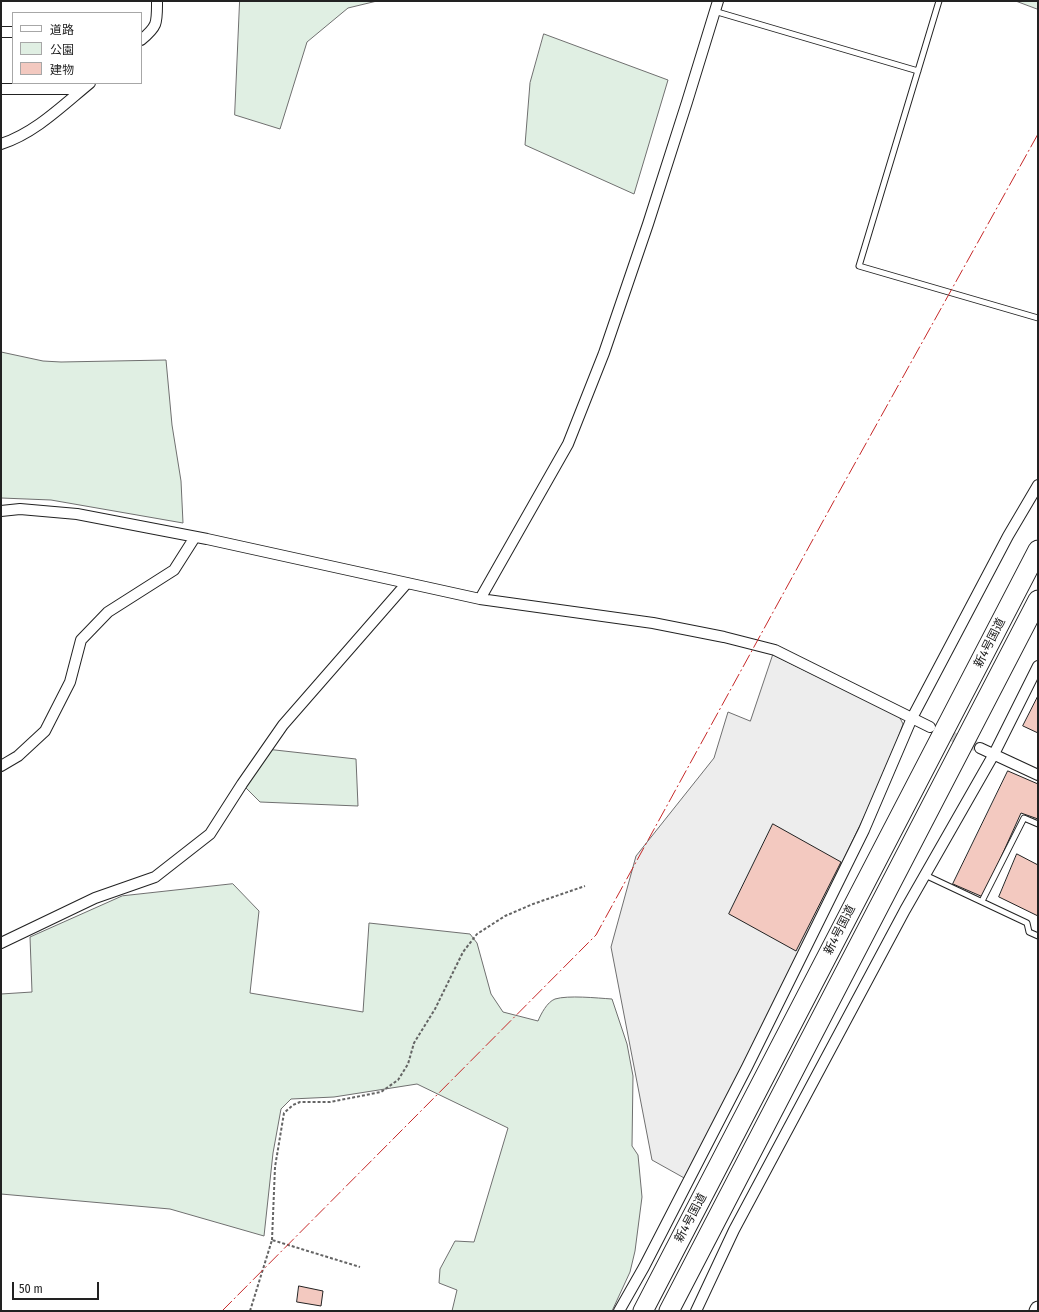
<!DOCTYPE html>
<meta charset="utf-8">
<style>
body{margin:0}
#map{position:relative;width:1039px;height:1312px;overflow:hidden;background:#fff;font-family:"Fira Sans Condensed","Noto Sans JP",sans-serif}
canvas{display:block}
.frame{position:absolute;inset:0;border:2px solid #222;pointer-events:none}
.legend{position:absolute;left:12px;top:12px;width:130px;height:72px;box-sizing:border-box;background:#fff;border:1px solid #a7a7a7;margin:0;padding:5px 7px;list-style:none;font-size:12px;color:#222}
.legend li{display:flex;align-items:center;gap:8px;height:20px}
.legend b{width:20px;border:1px solid #a7a7a7}
.scale{position:absolute;left:12px;top:1282px;width:87px;height:18px;box-sizing:border-box;border:2px solid #222;border-top:0;padding-left:5px;font-size:12px;line-height:14px;white-space:nowrap;color:#222;-webkit-text-stroke:3px #fff;paint-order:stroke}
</style>
<div id="map">
<canvas width="1039" height="1312"></canvas>
<div class="frame"></div>
<ul class="legend">
<li><b style="height:5px;background:#fff"></b>道路</li>
<li><b style="height:11px;background:#e0efe3"></b>公園</li>
<li><b style="height:11px;background:#f3c9c0"></b>建物</li>
</ul>
<div class="scale">50 m</div>
</div>
<script>
const ctx = document.querySelector('canvas').getContext('2d');
ctx.lineJoin = 'round';
function fill(path, color) { ctx.fillStyle = color; ctx.fill(path, 'evenodd'); }
function stroke(path, color, width, dash) { ctx.strokeStyle = color; ctx.lineWidth = width; ctx.lineCap = dash ? 'butt' : 'round'; ctx.setLineDash(dash || []); ctx.stroke(path); }
function write(font, color, halo, rows, align = 'center') {
  ctx.font = font + ' "Fira Sans Condensed","Noto Sans JP",sans-serif'; ctx.lineWidth = 3; ctx.setLineDash([]); ctx.textBaseline = 'middle'; ctx.strokeStyle = halo; ctx.fillStyle = color; for (const [text, x, y, turn = 0] of rows) {
    ctx.save(); ctx.translate(x, y); ctx.rotate((+turn || 0) * Math.PI / 180); ctx.textAlign = isNaN(turn) ? turn : align; if (halo) ctx.strokeText(text, 0, 0); ctx.fillText(text, 0, 0); ctx.restore();
  }
}
const green = new Path2D(`
 M240,1H377L348,8L307,42L280,129L235,115Z
 M1016,1H1038V9Z
 M544,34L668,80L634,194L525,145L530,83Z
 M1,352L43,361L61,362L166,360L172,425L181,481L183,523L51,500L1,498Z
 M266,749L356,759L358,806L260,802L242,784Z
 M233,884L259,911L250,993L363,1012L369,923L470,934L477,943L491,994L503,1012L538,1021C541,1014 547,1002 555,999C568,995 597,998 612,999L627,1044L633,1076L632,1146L638,1155L642,1197L635,1251L630,1272L612,1311H452L457,1290L439,1283L440,1269L455,1241L474,1242L508,1128L417,1084L334,1097L291,1099L281,1109L273,1153L264,1236L170,1209L1,1194V994L32,992L30,937L122,896Z`);
const parking = new Path2D(`
 M773,655L899,716L903,724L891,758L875,794L798,954L686,1179L652,1160L611,947L636,856L714,758L728,712L750,721Z`);
const building = new Path2D(`
 M1038,696V733L1023,726Z
 M1008,771L1038,784V819L1021,813L983,897L953,884Z
 M773,824L841,862L796,951L729,914Z
 M1017,854L1038,865V916L999,897Z
 M299,1286L323,1291L321,1306L297,1302Z`);
const streetTunnel = new Path2D(`
 M939,731L980,748`);
const path = new Path2D(`
 M272,1240L275,1167L284,1113L293,1105L300,1102H330L381,1092L398,1080L408,1064L414,1043L435,1009L463,952L477,934L505,916L533,904L585,886
 M250,1311L272,1240L360,1267`);
const lane = new Path2D(`
 M939,1L859,266L1038,318
 M714,11L918,71
 M925,875L1027,923L1029,932L1038,936
 M982,901L1024,818L1038,824`);
const street = new Path2D(`
 M1,32H13
 M141,40C158,26 157,23 157,1
 M1,89H82
 M1,144C35,133 62,106 90,83
 M1,511L20,509L77,514L207,539L480,599L653,623L724,637L775,650L930,727
 M480,599L568,444L604,353L648,224L687,102L718,1
 M980,748L1038,775
 M1,766L18,756L45,731L70,682L81,640L108,612L174,570L195,537
 M1,943L95,898L155,877L210,834L242,784L283,725L407,583
 M619,1311L644,1267L747,1067L864,830L912,718L1008,536L1038,485
 M696,1311L734,1230L905,910L994,754L1038,666`);
const secondary = new Path2D(`
 M1037,1311L1038,1309`);
const highway = new Path2D(`
 M643,1311L1038,550
 M669,1311L1038,600`);
const power = new Path2D(`
 M222,1311L596,935L834,501L1038,134`);
const streetNames = [
 ["新4号国道",990,643,-63],
 ["新4号国道",840,930,-63],
 ["新4号国道",691,1218,-62]
];
fill(green, '#e0efe3');
stroke(green, '#6f6f6f', 1);
fill(parking, '#ededed');
stroke(parking, '#6f6f6f', 1);
fill(building, '#f3c9c0');
stroke(building, '#222', 1);
stroke(streetTunnel, '#d3d3d3', 10, [10, 5]);
stroke(lane, '#222', 7);
stroke(street, '#222', 12);
stroke(secondary, '#222', 17);
stroke(highway, '#222', 21);
stroke(path, '#646464', 2, [3, 2]);
stroke(lane, '#fff', 5);
stroke(street, '#fff', 10);
stroke(secondary, '#fff', 15);
stroke(highway, '#fff', 19);
stroke(power, '#c62828', 1, [14, 3, 2, 3]);
write('12px', '#222', '#fff', streetNames);
</script>
